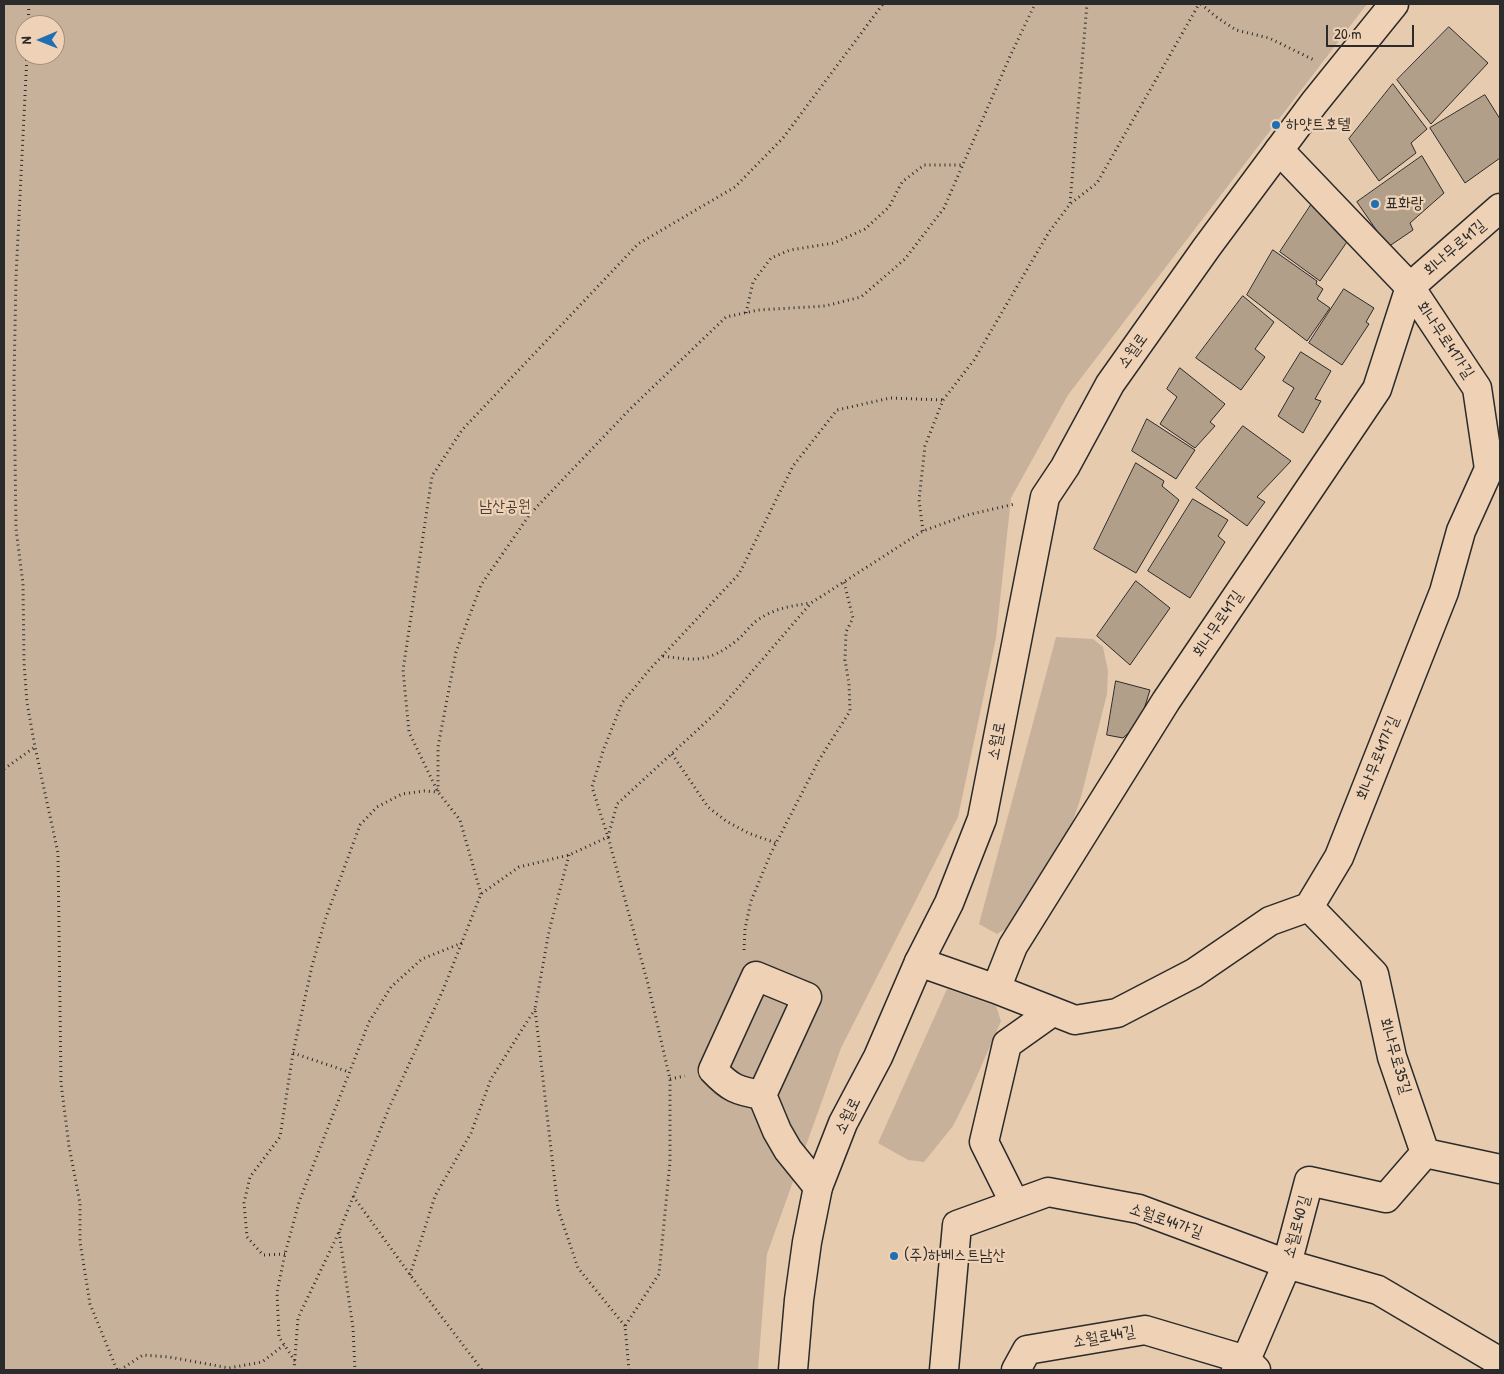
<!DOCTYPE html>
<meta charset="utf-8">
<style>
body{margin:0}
#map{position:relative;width:1504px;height:1374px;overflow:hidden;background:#e7cbaf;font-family:"Patrick Hand",sans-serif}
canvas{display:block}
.frame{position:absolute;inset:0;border:5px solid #2b2b2b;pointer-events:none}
.north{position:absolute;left:15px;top:15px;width:50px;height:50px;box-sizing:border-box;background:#efd2b5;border:1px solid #a18f7e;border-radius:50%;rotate:269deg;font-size:14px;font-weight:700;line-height:20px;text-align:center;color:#2b2b2b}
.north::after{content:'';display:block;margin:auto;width:18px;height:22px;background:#1f6fb2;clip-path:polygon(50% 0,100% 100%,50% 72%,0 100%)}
.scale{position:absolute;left:1326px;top:25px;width:88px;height:22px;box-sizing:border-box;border:2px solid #2b2b2b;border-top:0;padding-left:6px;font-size:15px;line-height:18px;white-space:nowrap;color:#2b2b2b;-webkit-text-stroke:4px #efd2b5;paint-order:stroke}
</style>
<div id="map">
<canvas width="1504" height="1374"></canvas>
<div class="frame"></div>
<div class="north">N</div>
<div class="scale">20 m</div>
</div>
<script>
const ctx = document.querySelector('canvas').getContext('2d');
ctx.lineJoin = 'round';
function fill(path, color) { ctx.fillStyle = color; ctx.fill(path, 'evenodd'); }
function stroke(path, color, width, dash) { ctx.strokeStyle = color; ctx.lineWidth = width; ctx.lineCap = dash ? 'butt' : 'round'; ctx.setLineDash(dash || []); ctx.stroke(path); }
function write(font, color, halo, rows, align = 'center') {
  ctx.font = font + ' "Patrick Hand","Poor Story",sans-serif'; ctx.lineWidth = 4.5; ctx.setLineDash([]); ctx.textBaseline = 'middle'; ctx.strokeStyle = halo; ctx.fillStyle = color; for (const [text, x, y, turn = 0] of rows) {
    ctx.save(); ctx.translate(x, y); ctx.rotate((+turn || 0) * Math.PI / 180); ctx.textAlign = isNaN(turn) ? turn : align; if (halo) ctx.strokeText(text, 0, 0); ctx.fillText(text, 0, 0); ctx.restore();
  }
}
const green = new Path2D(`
 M4,4H1367L1068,395L1011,498L996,638L958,817L841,1048L767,1254L758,1370H4ZM25,25H55V55H25Z
 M1056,637L1093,639L1103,647L1108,671L1107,694L1081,797L1065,844L1014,924L997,934L979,924Z
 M947,989L996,1006L1001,1021L970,1092L953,1126L924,1162L908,1160L878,1143Z`);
const building = new Path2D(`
 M1449,27L1488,63L1431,124L1397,80Z
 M1393,84L1427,129L1411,143L1416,153L1379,181L1349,139Z
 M1485,95L1500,119V158L1465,183L1430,128Z
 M1422,156L1444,193L1410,223L1413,230L1388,247L1357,202Z
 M1311,205L1351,236L1320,281L1280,252Z
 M1273,250L1317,281L1316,284L1323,289L1317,299L1330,308L1307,341L1247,295Z
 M1344,289L1374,308L1366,322L1369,324L1342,365L1309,343Z
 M1243,296L1274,322L1255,349L1265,357L1241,390L1196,358Z
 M1301,352L1331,371L1315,399L1321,401L1303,433L1278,416L1294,388L1283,381Z
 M1180,368L1225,404L1210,422L1215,426L1195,448L1160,424L1177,397L1167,389Z
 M1147,419L1195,450L1176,479L1132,451Z
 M1243,426L1291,461L1257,497L1265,502L1247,526L1196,488Z
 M1136,463L1164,481L1162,486L1179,500L1136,573L1094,549Z
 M1193,499L1228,520L1218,536L1225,542L1190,598L1148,571Z
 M1136,581L1170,608L1130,665L1097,636Z
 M1116,681L1150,690L1140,722L1123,738L1107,735Z`);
const path = new Path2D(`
 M1201,4L1215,16L1236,30L1269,38L1314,60
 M28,25L29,4
 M27,55L16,277L14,381L16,529L23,584L24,663L27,703L35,747L58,853L61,1083L69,1146L80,1203V1242L90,1304L117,1370
 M1070,203L1087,4
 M746,313L753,282L771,258L790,250L834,243L865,229L889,207L902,182L924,165H962
 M923,531L919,500L925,446L943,400L974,360L1049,232L1070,204L1097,183L1199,4
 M663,656C695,661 710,662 736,641C744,635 750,625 759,619C776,608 791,606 810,603
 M672,754L708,807L726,821L748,833L776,843
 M4,769L35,747
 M569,855L549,931L535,1009L549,1132L558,1209L578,1268L625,1326
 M481,894L460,820L438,792L409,732L403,670L432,476L462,430L638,244L735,187L783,138L883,4
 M744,950L745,929L751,901L771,853L819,760L850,711L849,684L845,660L846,632L853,618L844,582
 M293,1053L349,1072
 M670,1079L685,1076
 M353,1196L419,1287L482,1370
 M339,1232L353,1328L355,1370
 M285,1254L263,1255L247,1237L244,1203L250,1177L280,1137L293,1053L312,966L325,920L360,825L377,807L402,794L424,791L438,792V747L456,652L481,585L530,514L630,409L726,317L758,310L825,306L861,297L905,259L944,208L1011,54L1035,4
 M410,1275L435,1196L471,1133L491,1079L535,1009
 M295,1361L279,1337L277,1292L285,1254L299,1202L369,1022L391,987L422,959L462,943
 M120,1370L143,1355L169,1357L229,1368L262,1362L284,1345
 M294,1370L298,1318L339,1232L389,1108L443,990L481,894L519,867L569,855L608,837L617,804L718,711L811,603L923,531L967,515L1015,504
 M629,1370L625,1326L659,1274L670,1162V1079L648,984L608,837L592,787L603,751L622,703L650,669L739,574L793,466L837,410L890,398L943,400`);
const minor = new Path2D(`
 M1309,907L1374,974L1392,1057L1425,1153L1500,1169
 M919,962L996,989L1013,946L1166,701L1377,389L1410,287L1500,208
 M996,989L1075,1020L1117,1013L1194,973L1270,921L1309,907L1339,857L1444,592L1461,531L1489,469L1477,388L1410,287L1279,150
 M762,1095C737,1091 730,1088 713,1070L756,976L807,997L762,1095L777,1131L788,1150L818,1187
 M1015,1204L984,1142L1007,1044L1052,1012
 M944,1370L957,1225L1048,1192L1139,1209L1287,1264L1378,1290L1500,1362
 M1016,1370L1027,1350L1145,1330L1246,1360L1256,1370
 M1236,1370L1246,1360L1287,1264L1309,1181L1386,1198L1425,1153`);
const major = new Path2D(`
 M793,1370L799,1300L807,1242L818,1187L843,1123L878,1057L919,962L949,903L982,819L1045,497L1065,467L1110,384L1207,247L1314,103L1394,4`);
const markers = [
 [1276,125,5,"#1f6fb2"],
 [1375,204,5,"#1f6fb2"],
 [894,1256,5,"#1f6fb2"]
];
const poiNames = [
 ["하얏트호텔",1286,125],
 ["표화랑",1385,204],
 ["(주)하베스트남산",904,1256]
];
const streetNames = [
 ["회나무로41길",1455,248,-41],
 ["회나무로41가길",1445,340,56],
 ["소월로",1133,351,-54],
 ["회나무로41길",1218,624,-56],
 ["소월로",997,741,-79],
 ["회나무로41가길",1378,758,-68],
 ["회나무로35길",1395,1056,74],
 ["소월로",848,1116,-64],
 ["소월로44가길",1166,1221,19],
 ["소월로40길",1297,1227,-75],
 ["소월로44길",1104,1337,-10]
];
const parkNames = [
 ["남산공원",505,507]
];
fill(green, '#c8b19a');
fill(building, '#b29f8a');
stroke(building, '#2b2b2b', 1);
stroke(minor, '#2b2b2b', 31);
stroke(major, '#2b2b2b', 31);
stroke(path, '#2b2b2b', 3, [1, 4]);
stroke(minor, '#efd2b5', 28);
stroke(major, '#efd2b5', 28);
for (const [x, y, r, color] of markers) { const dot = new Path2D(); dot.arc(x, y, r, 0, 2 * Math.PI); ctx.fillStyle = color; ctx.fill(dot); stroke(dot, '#efd2b5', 2); }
write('16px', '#2b2b2b', '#efd2b5', poiNames, 'left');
write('16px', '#2b2b2b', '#efd2b5', streetNames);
write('16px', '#433f3c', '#efd2b5', parkNames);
</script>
